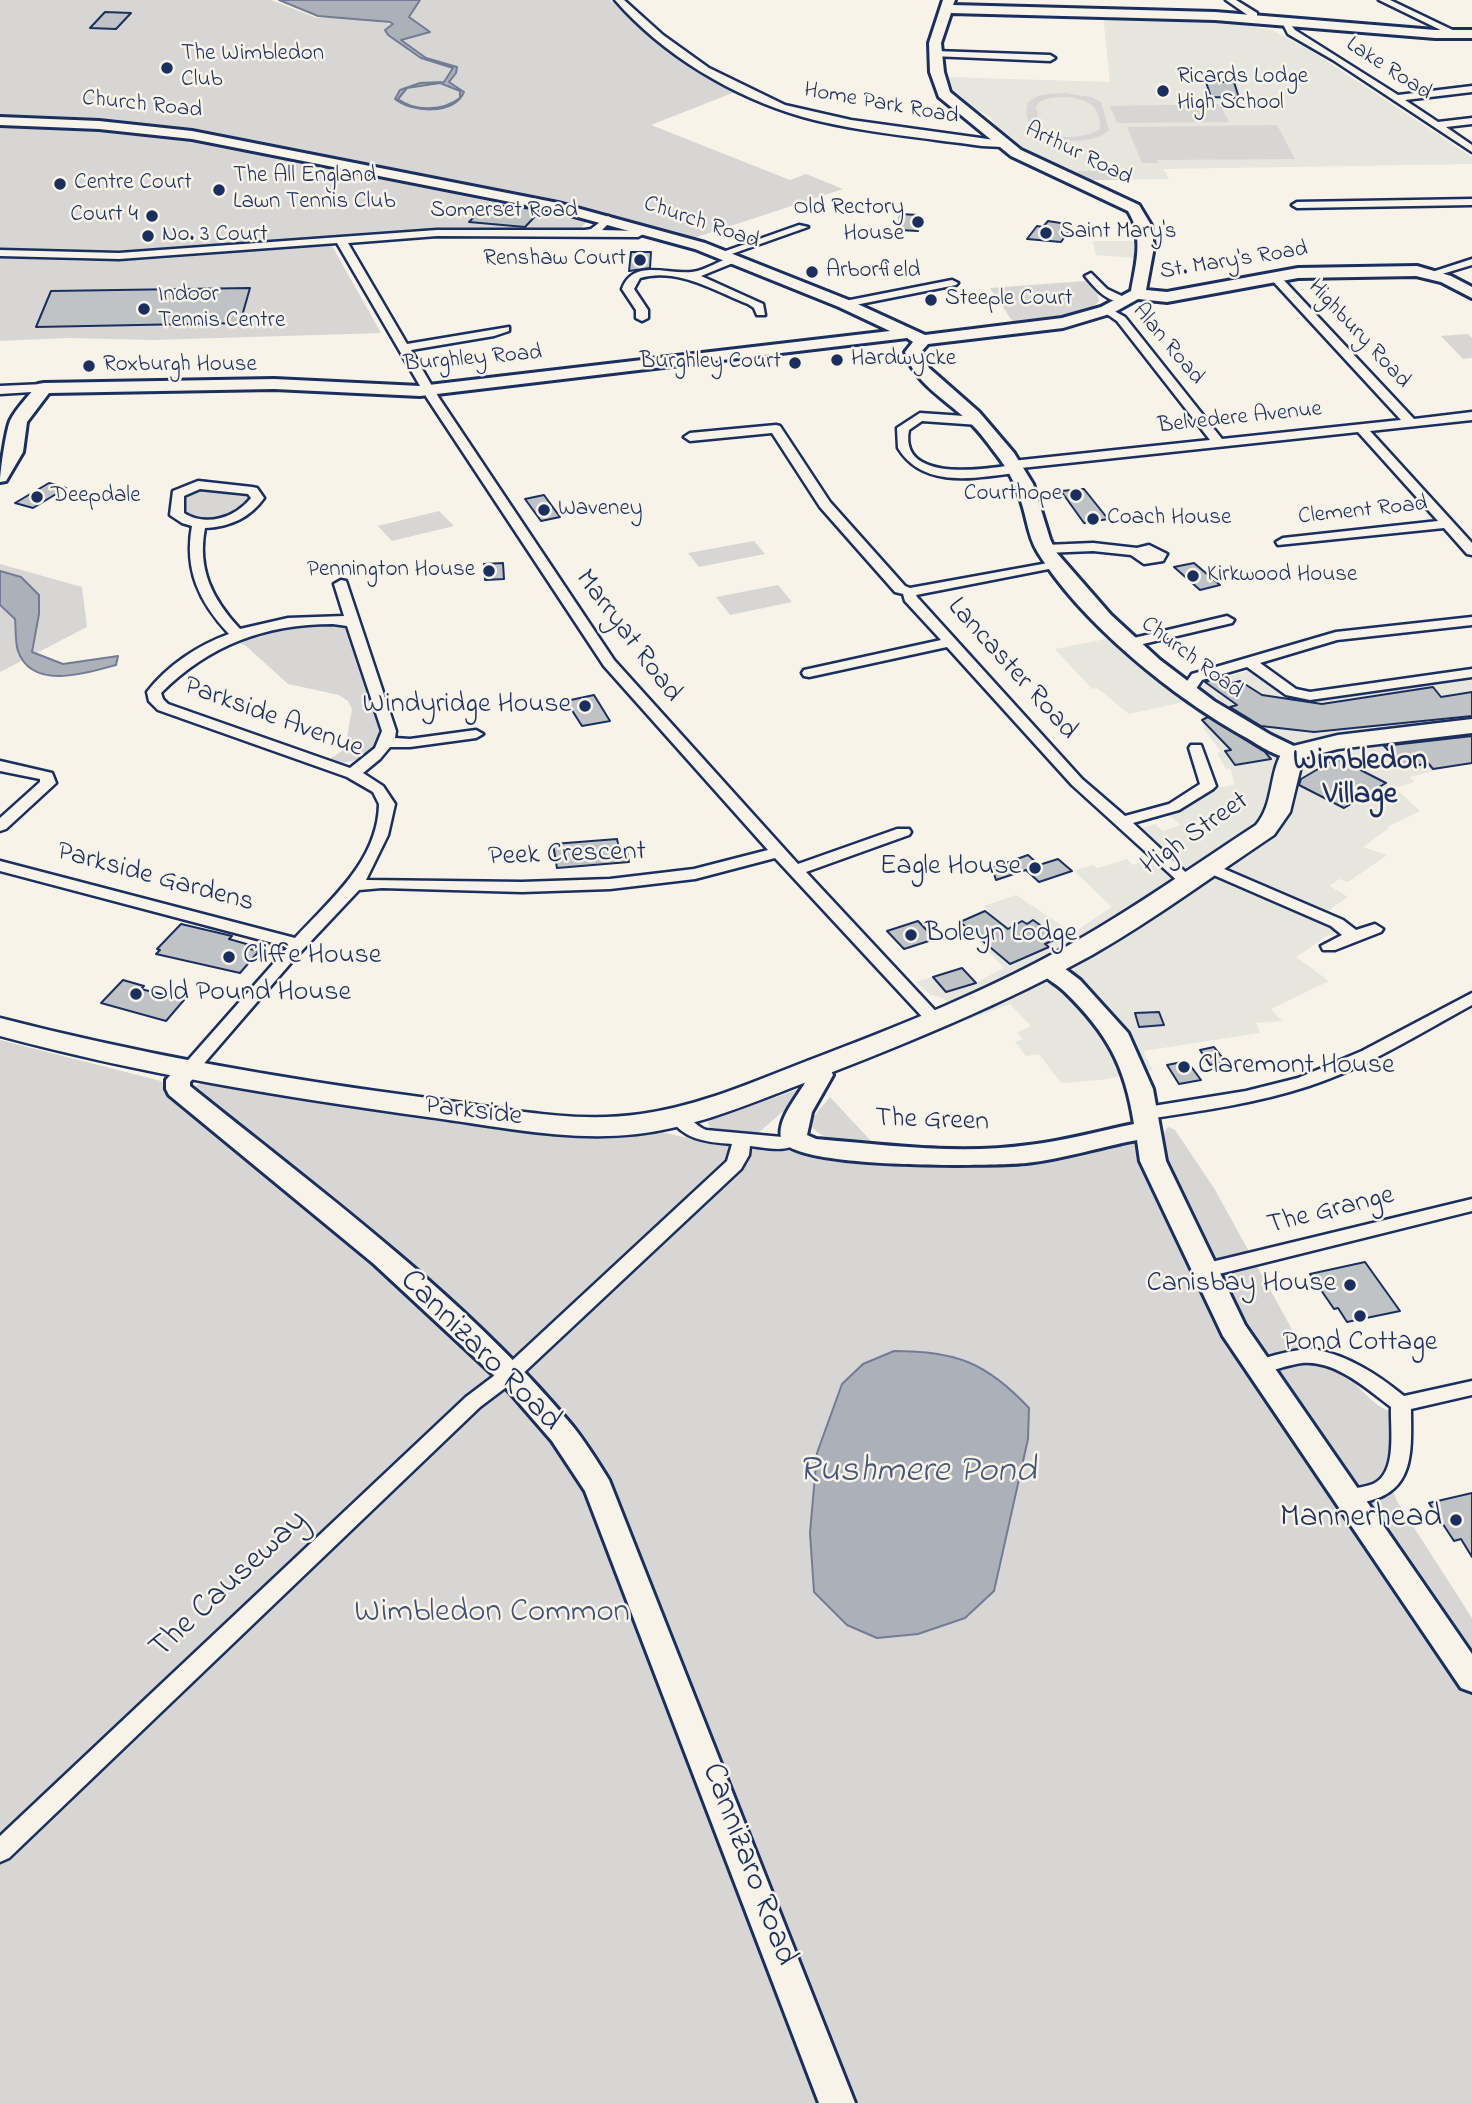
<!DOCTYPE html>
<style>
body{margin:0}
canvas{display:block;background:#f7f3e8}
</style>
<canvas width="1472" height="2103"></canvas>
<script>
const ctx = document.querySelector('canvas').getContext('2d');
ctx.lineJoin = 'round';
function fill(path, color) { ctx.fillStyle = color; ctx.fill(path, 'evenodd'); }
function stroke(path, color, width, dash) { ctx.strokeStyle = color; ctx.lineWidth = width; ctx.lineCap = dash ? 'butt' : 'round'; ctx.setLineDash(dash || []); ctx.stroke(path); }
function write(font, color, halo, rows, align = 'center') {
  ctx.font = font + ' "Indie Flower",sans-serif'; ctx.lineWidth = 5; ctx.setLineDash([]); ctx.textBaseline = 'middle'; ctx.strokeStyle = halo; ctx.fillStyle = color; for (const [text, x, y, turn = 0] of rows) {
    ctx.save(); ctx.translate(x, y); ctx.rotate((+turn || 0) * Math.PI / 180); ctx.textAlign = isNaN(turn) ? turn : align; if (halo) ctx.strokeText(text, 0, 0); ctx.fillText(text, 0, 0); ctx.restore();
  }
}
const built = new Path2D(`
 M1103,16L1218,19L1274,31L1313,52L1472,157V164L1164,169L1169,179L1083,180L1036,158L1007,140L989,116L955,100L947,77L1110,82Z
 M1093,241H1135L1134,258L1096,255Z
 M1111,638L1175,692L1254,669L1283,692L1279,695L1316,701L1472,677V761L1410,777L1414,782L1395,788L1420,811L1387,827L1389,828L1363,847L1387,855L1348,882L1339,879L1330,886L1348,897L1315,920L1336,930L1296,957L1329,981L1271,1009L1282,1021L1256,1023L1260,1033L1143,1051L1153,1070L1100,1080L1061,1083L1039,1054L1026,1056L1015,1042L1023,1039L1017,1033L1031,1026L1010,1004L968,1020L943,998L931,995L916,982L962,968L976,983L1004,968L962,923L990,912L984,906L1013,896L1016,895L1073,933L1112,907L1074,871L1092,865L1098,868L1127,859L1132,865L1166,854L1139,829L1155,824L1163,831L1180,825L1168,814L1175,813L1216,788L1235,785L1230,768L1226,769L1217,753L1221,752L1204,729L1203,717L1184,702L1129,714L1097,688L1092,689L1055,649Z`);
const green = new Path2D(`
 M0,0H271L317,18L339,17L393,24L386,30L410,18L420,0H610C649,36 689,67 735,92L651,125L790,180L806,174L843,189L691,239L574,207L190,131L114,123L0,118Z
 M1064,93L1091,97L1101,102L1109,130C1092,146 1050,143 1032,129C1016,97 1036,94 1064,93ZM1050,98C1075,95 1102,99 1100,129C1087,138 1056,141 1044,129C1038,124 1038,114 1036,107L1039,102Z
 M1220,104L1229,122L1117,123L1110,106Z
 M1277,125L1295,159L1158,160V163H1142L1127,127Z
 M0,126L109,132L197,142L587,221L580,229L420,230L161,251L74,250L73,252L0,250Z
 M1077,171H1128L1132,180H1080Z
 M331,244L381,333L154,340L67,338L0,341V258L82,261L159,259Z
 M1086,281L1097,293L1099,301C1084,319 1038,322 1015,325L990,288Z
 M1468,334L1472,338V358L1463,359L1441,336Z
 M200,488L248,494L251,497C238,523 204,522 181,514L182,494Z
 M439,511L454,526L392,541L378,526Z
 M754,541L765,554L699,567L688,553Z
 M0,564L82,587L87,627L0,672Z
 M778,585L792,602L730,615L716,597Z
 M314,624L347,626L379,722C379,727 380,734 378,739C370,756 346,769 330,759L345,749L352,709L348,701L339,695L288,684L245,645L231,640L278,627Z
 M0,1040L161,1081L165,1086L192,1088L201,1083L511,1127L614,1137L657,1131L701,1141L928,1165L994,1163L1135,1140L1144,1171L1194,1271L1199,1292L1226,1346L1472,1693V2103H0Z
 M796,1090L802,1095L758,1133L711,1128L708,1124L709,1121Z
 M830,1097L871,1141C849,1140 820,1144 809,1122Z
 M1168,1127L1175,1130L1214,1188L1310,1362C1355,1366 1362,1403 1392,1412L1391,1451L1385,1471L1397,1501L1472,1618V1662L1236,1312L1163,1162C1162,1150 1159,1137 1168,1127Z`);
const water = new Path2D(`
 M279,0H420L409,17L430,32L401,40L426,58L457,67L456,73L449,82L464,92C455,115 412,113 395,99L400,90L420,83L444,82L453,68L421,58L388,35L385,30L393,24L390,22L318,16ZM440,83L460,91V98C443,111 415,112 398,99L407,88Z
 M0,571L21,577L39,595V614L32,652L63,664L118,656L116,665C87,673 32,691 18,651C15,642 16,629 15,619L0,605Z
 M894,1351C955,1351 986,1362 1029,1408L1028,1439L994,1591L965,1618L918,1634L877,1638L847,1625L814,1592L810,1533L817,1453L842,1384L863,1364Z`);
const building = new Path2D(`
 M105,12L131,13L116,29L90,28Z
 M1206,82H1234L1239,98L1211,97Z
 M487,204L533,209L540,211L525,227L469,222Z
 M900,214L918,215V231L899,230Z
 M1048,221L1073,225L1061,242L1027,239L1037,226L1043,227Z
 M631,252H651L650,268L629,271Z
 M250,288L240,323L36,327L51,291Z
 M49,483L66,488L33,508L15,503Z
 M1084,489L1108,519L1084,523L1061,491Z
 M544,495L560,517L541,521L525,499Z
 M503,563L504,579L485,580L484,564Z
 M1194,563L1220,585L1200,590L1174,567Z
 M1223,677L1233,683L1240,681L1262,695L1322,704L1433,687L1441,697L1472,692V716L1314,732L1261,726L1230,707L1237,705L1205,682Z
 M594,695L610,721L582,726L566,701Z
 M1208,717L1265,752L1271,759L1235,765L1225,751L1231,750L1202,720Z
 M1472,736V763L1433,769L1428,763L1406,768L1384,746Z
 M1337,758L1347,763L1386,783L1344,808L1299,785L1301,779Z
 M617,839L619,848L626,847L629,862L557,868L553,844Z
 M1028,855L1039,865L1058,859L1072,871L1039,882L1026,870L996,880L992,868Z
 M985,911L1008,929L1022,921L1027,924L1033,920L1058,938L1045,944L1049,947L1010,964L960,922Z
 M918,921L935,939L904,949L887,931Z
 M181,924L232,936L229,939L250,945L246,948L259,951L240,973L156,954L160,950L157,949Z
 M962,968L976,983L946,992L933,977Z
 M123,980L144,986L141,989L184,1000L166,1021L101,1003Z
 M1159,1012L1164,1025L1139,1027L1135,1013Z
 M1214,1047L1225,1061L1210,1065L1200,1050Z
 M1187,1061L1201,1080L1179,1084L1167,1065Z
 M1365,1262L1400,1311L1347,1322L1338,1308L1334,1309L1310,1274Z
 M1472,1493V1557L1461,1539L1454,1541L1429,1503Z`);
const street = new Path2D(`
 M615,0H624L663,35L709,68L785,105L851,120L1002,141L1007,144L1002,147L982,146C926,138 857,132 803,117C733,97 663,55 615,0Z
 M1226,0H1236L1257,13V19L1250,21L1249,16Z
 M1379,0H1390L1461,34L1453,36Z
 M1286,19L1295,30L1398,95L1472,86V92L1405,100L1438,122L1472,118V124L1446,127L1472,145V152L1333,60L1288,34L1282,22Z
 M935,51L1050,55L1055,58L1050,61L932,56V52Z
 M1472,199V205L1297,208L1292,205L1297,202Z
 M608,216L613,219L602,230L638,231L643,234L638,237L437,236L348,243L407,344L509,327V331L494,336L411,350L439,398L614,660L798,864L897,829H909L911,832L909,835L806,872L943,1019L934,1024L928,1023L775,858L695,879L610,889L522,892L382,888L359,890L295,958L194,1075H182L179,1071L182,1067L288,947L0,871V861L295,938C330,900 378,861 379,804L373,792L347,777L158,710L149,701L147,692C167,666 198,645 229,634C199,602 184,570 192,526L182,523L170,515L173,491L198,481L252,487L257,488L264,498C250,518 229,527 205,528C197,569 212,599 240,629L288,618L344,616L334,584L341,580L346,581L396,731L395,738L410,739L476,730L483,734L476,738L410,747H390L380,759L363,773L383,786L395,804L388,835L366,880L522,882L610,879L694,869L768,850L604,666L427,398L337,243L119,259L0,256V250L119,253L437,230H585L591,229ZM200,489L248,494L251,498C235,518 206,527 184,513V496ZM333,624L347,626L382,731L375,748L350,768L168,704L163,699L161,693C209,645 265,624 333,624Z
 M799,225L808,227L726,256L717,254Z
 M734,256L738,257V261L701,276L763,304L765,315H757L754,308L748,304C715,291 677,267 640,278L634,289L648,310V318L642,321L636,318V310L622,289C633,258 668,275 692,272C707,270 720,260 734,256Z
 M1472,259V265L1432,277L1426,274Z
 M1091,273L1107,289L1126,298V302C1108,304 1096,289 1085,276Z
 M1274,273L1278,274L1414,419L1472,412V420L1370,431L1472,543V555L1467,554L1444,528L1278,545L1276,542L1283,538L1438,521L1358,432L1021,468L1019,472L1015,473C975,478 923,489 898,448L897,428L920,413L979,417L985,421L979,425L922,421L909,430C899,481 978,470 1007,466L1008,462L1012,461L1210,440L1117,321L1101,310L1107,307L1125,317L1222,439L1401,420L1270,278L1268,276Z
 M952,280L958,283L956,285L845,307L839,304L845,301Z
 M44,384L50,388L48,391L0,394V386Z
 M776,425L780,426L830,502L905,586L910,588L1059,561V567L916,595L917,597L1082,779L1125,816L1169,804L1200,784L1189,748L1191,745H1201L1216,786L1213,789L1179,810L1133,823L1195,881L1193,884H1181L1072,785L947,647L809,677L804,676L802,673L804,670L941,640L905,601L903,594L895,592L820,507L772,433L690,441L684,437L690,433Z
 M1093,543L1137,548L1149,545L1167,554L1163,561L1144,564L1131,555L1093,551L1045,553L1038,549L1045,545Z
 M1227,616L1234,620L1232,623L1126,648L1119,644L1121,641Z
 M1472,617V625L1337,640L1260,663L1296,689L1310,692L1472,669V677L1310,700L1286,695L1247,667L1202,680L1193,693L1188,694L1181,690L1192,674L1336,632Z
 M0,761L52,773L56,783L6,829L0,831V818L40,782V779L0,771Z
 M1208,862L1343,920L1356,930L1375,924L1383,929L1381,932L1335,950H1323L1321,946L1342,935L1331,926L1202,870L1200,867Z
 M1472,993V1005C1419,1034 1367,1067 1309,1086C1257,1103 1202,1111 1147,1119L1138,1113L1147,1107L1246,1091L1298,1078L1362,1051Z
 M677,1110C689,1113 694,1126 706,1130L782,1137L794,1133L803,1139C791,1154 767,1148 750,1146L749,1155L741,1169L517,1379L480,1407L9,1858L0,1862V1836L466,1397L503,1369L727,1161L732,1144C705,1142 684,1140 668,1116Z
 M1472,1199V1211L1203,1278L1196,1276L1193,1271L1196,1266L1203,1264Z
 M1314,1349C1349,1356 1377,1374 1404,1396L1472,1381V1395L1411,1409C1411,1446 1416,1488 1372,1500C1362,1503 1351,1506 1340,1503L1337,1497L1340,1491C1351,1488 1363,1488 1373,1484C1398,1473 1390,1428 1391,1407C1366,1388 1335,1360 1302,1363C1287,1365 1272,1371 1258,1374L1251,1372L1248,1367L1251,1362C1272,1356 1293,1349 1314,1349Z`);
const secondary = new Path2D(`
 M943,0H955L953,5L1215,12L1435,30H1472V38H1435L1215,20L951,13L941,43L944,72L950,92L1021,150L1139,205L1151,225L1154,247L1146,290L1167,292L1298,268L1417,266L1451,276L1472,287V298L1441,282L1416,276L1298,278L1167,302L1138,299L1113,313L1063,328L928,344L921,352L929,368L979,412L1014,453L1033,484L1050,539L1056,552L1111,615L1160,660L1214,701L1271,735L1300,749L1304,753L1300,757C1283,762 1262,747 1247,738C1175,699 1080,622 1037,551C1028,536 1027,518 1021,501C1016,484 1007,468 996,454C987,442 977,428 965,418C943,398 914,382 905,352L913,342L907,338L420,396L274,389L49,393L27,422L23,452L6,481L0,482C0,471 6,431 10,421C16,408 29,396 38,384L44,383L274,379L420,386L890,331L839,307L695,249L556,211L192,139L99,129L0,125V117L99,121L192,131L558,203L705,243L851,301L925,335L1062,318L1101,307L1131,291C1136,263 1144,237 1128,211L1011,156L939,97L930,72L929,43Z
 M1048,960L1056,962L1080,980L1128,1033L1153,1089L1166,1161L1245,1325L1472,1654V1692L1461,1688L1223,1336L1140,1161L1137,1140C1100,1147 1063,1159 1026,1163C995,1166 787,1170 781,1138C777,1116 801,1094 809,1075L806,1067L809,1061L818,1059L827,1061L833,1075L812,1112L807,1135L816,1139C886,1145 959,1155 1029,1145C1064,1141 1099,1131 1134,1124C1125,1065 1107,1033 1065,992C1056,983 1043,978 1036,967L1040,962Z
 M188,1063L197,1065L200,1071L190,1082V1086C319,1190 464,1296 570,1423C585,1441 597,1461 609,1480L855,2103H819L585,1491L552,1441L500,1381L374,1264L169,1095L166,1089V1080L179,1065Z`);
const primary = new Path2D(`
 M1472,719V733L1338,749L1303,758L1290,812L1274,835C1214,875 1155,919 1092,955C1003,1004 908,1043 812,1080C756,1101 698,1127 637,1134C568,1142 496,1126 428,1117C283,1097 141,1074 0,1036V1018C143,1055 288,1080 435,1099C502,1108 573,1124 641,1114C699,1106 753,1082 807,1061C899,1026 991,990 1076,941C1138,906 1196,864 1256,825C1275,803 1268,771 1285,748L1338,735Z`);
const markers = [
 [167,68,7,"#1b2f5e"],
 [1163,91,7,"#1b2f5e"],
 [60,184,7,"#1b2f5e"],
 [219,190,7,"#1b2f5e"],
 [152,216,7,"#1b2f5e"],
 [918,222,7,"#1b2f5e"],
 [1046,233,7,"#1b2f5e"],
 [148,236,7,"#1b2f5e"],
 [640,260,7,"#1b2f5e"],
 [812,272,7,"#1b2f5e"],
 [931,300,7,"#1b2f5e"],
 [144,309,7,"#1b2f5e"],
 [837,360,7,"#1b2f5e"],
 [795,363,7,"#1b2f5e"],
 [89,366,7,"#1b2f5e"],
 [1076,495,7,"#1b2f5e"],
 [37,497,7,"#1b2f5e"],
 [544,510,7,"#1b2f5e"],
 [1093,519,7,"#1b2f5e"],
 [489,571,7,"#1b2f5e"],
 [1193,576,7,"#1b2f5e"],
 [585,706,7,"#1b2f5e"],
 [1035,868,7,"#1b2f5e"],
 [911,935,7,"#1b2f5e"],
 [229,957,7,"#1b2f5e"],
 [136,994,7,"#1b2f5e"],
 [1184,1067,7,"#1b2f5e"],
 [1350,1285,7,"#1b2f5e"],
 [1360,1316,7,"#1b2f5e"],
 [1456,1520,7,"#1b2f5e"]
];
const farPoinames = [
 ["The Wimbledon",181,55],
 ["Club",181,81],
 ["Ricards Lodge",1177,78],
 ["High School",1177,104],
 ["The All England",233,177],
 ["Lawn Tennis Club",233,203],
 ["Centre Court",74,184],
 ["Old Rectory",904,209,"right"],
 ["House",904,235,"right"],
 ["Court 4",138,216,"right"],
 ["Saint Mary's",1060,233],
 ["No. 3 Court",162,236],
 ["Renshaw Court",626,260,"right"],
 ["Arborfield",826,272],
 ["Indoor",158,296],
 ["Tennis Centre",158,322],
 ["Steeple Court",945,300],
 ["Hardwycke",851,360],
 ["Burghley Court",781,363,"right"],
 ["Roxburgh House",103,366],
 ["Courthope",1062,495,"right"],
 ["Deepdale",51,497],
 ["Waveney",558,510],
 ["Coach House",1107,519],
 ["Pennington House",475,571,"right"],
 ["Kirkwood House",1207,576]
];
const farStreetnames = [
 ["Lake Road",1388,70,33],
 ["Home Park Road",881,105,10],
 ["Church Road",142,106,6],
 ["Arthur Road",1078,155,26],
 ["Somerset Road",504,212],
 ["Church Road",701,224,19],
 ["St. Mary's Road",1234,262,-9],
 ["Highbury Road",1358,335,47],
 ["Alan Road",1167,345,50],
 ["Burghley Road",473,360,-5],
 ["Belvedere Avenue",1240,419,-6],
 ["Clement Road",1363,512,-6],
 ["Church Road",1191,659,37]
];
const streetNames = [
 ["Marryat Road",627,637,53],
 ["Lancaster Road",1011,670,48],
 ["Parkside Avenue",273,719,20],
 ["High Street",1196,835,-35],
 ["Peek Crescent",567,856,-2],
 ["Parkside Gardens",155,879,15],
 ["Parkside",473,1113,7],
 ["The Green",932,1122,2],
 ["The Grange",1331,1212,-14]
];
const poiNames = [
 ["Windyridge House",571,706,"right"],
 ["Eagle House",1021,868,"right"],
 ["Boleyn Lodge",925,935],
 ["Cliffe House",243,957],
 ["Old Pound House",150,994],
 ["Claremont House",1198,1067],
 ["Canisbay House",1336,1285,"right"],
 ["Pond Cottage",1360,1344,"center"]
];
const neighbourhoodNames = [
 ["Wimbledon",1360,763],
 ["Village",1360,797]
];
const nearStreetnames = [
 ["Cannizaro Road",479,1352,45],
 ["The Causeway",230,1586,-43],
 ["Cannizaro Road",747,1865,69]
];
const nearPoinames = [
 ["Mannerhead",1442,1520]
];
const nearParknames = [
 ["Wimbledon Common",492,1615]
];
const nearWaternames = [
 ["Rushmere Pond",917,1474]
];
fill(built, '#e6e5de');
fill(green, '#d7d6d4');
fill(water, '#acb0b9');
stroke(water, '#727c95', 2);
fill(building, '#c0c3c5');
stroke(building, '#1b2f5e', 2);
stroke(street, '#1b2f5e', 5);
stroke(secondary, '#1b2f5e', 6);
stroke(primary, '#1b2f5e', 5);
fill(street, '#f7f3e8');
fill(secondary, '#f7f3e8');
fill(primary, '#f7f3e8');
for (const [x, y, r, color] of markers) { const dot = new Path2D(); dot.arc(x, y, r, 0, 2 * Math.PI); ctx.fillStyle = color; ctx.fill(dot); stroke(dot, '#f7f3e8', 2.5); }
write('23px', '#1b2f5e', '#f7f3e8', farPoinames, 'left');
write('23px', '#1b2f5e', '#f7f3e8', farStreetnames);
write('28px', '#1b2f5e', '#f7f3e8', streetNames);
write('28px', '#1b2f5e', '#f7f3e8', poiNames, 'left');
write('bold 30px', '#1b2f5e', '#f7f3e8', neighbourhoodNames);
write('33px', '#1b2f5e', '#f7f3e8', nearStreetnames);
write('33px', '#1b2f5e', '#f7f3e8', nearPoinames, 'right');
write('33px', '#415076', '#f7f3e8', nearParknames);
write('italic 37px', '#465679', '#f7f3e8', nearWaternames);
</script>
